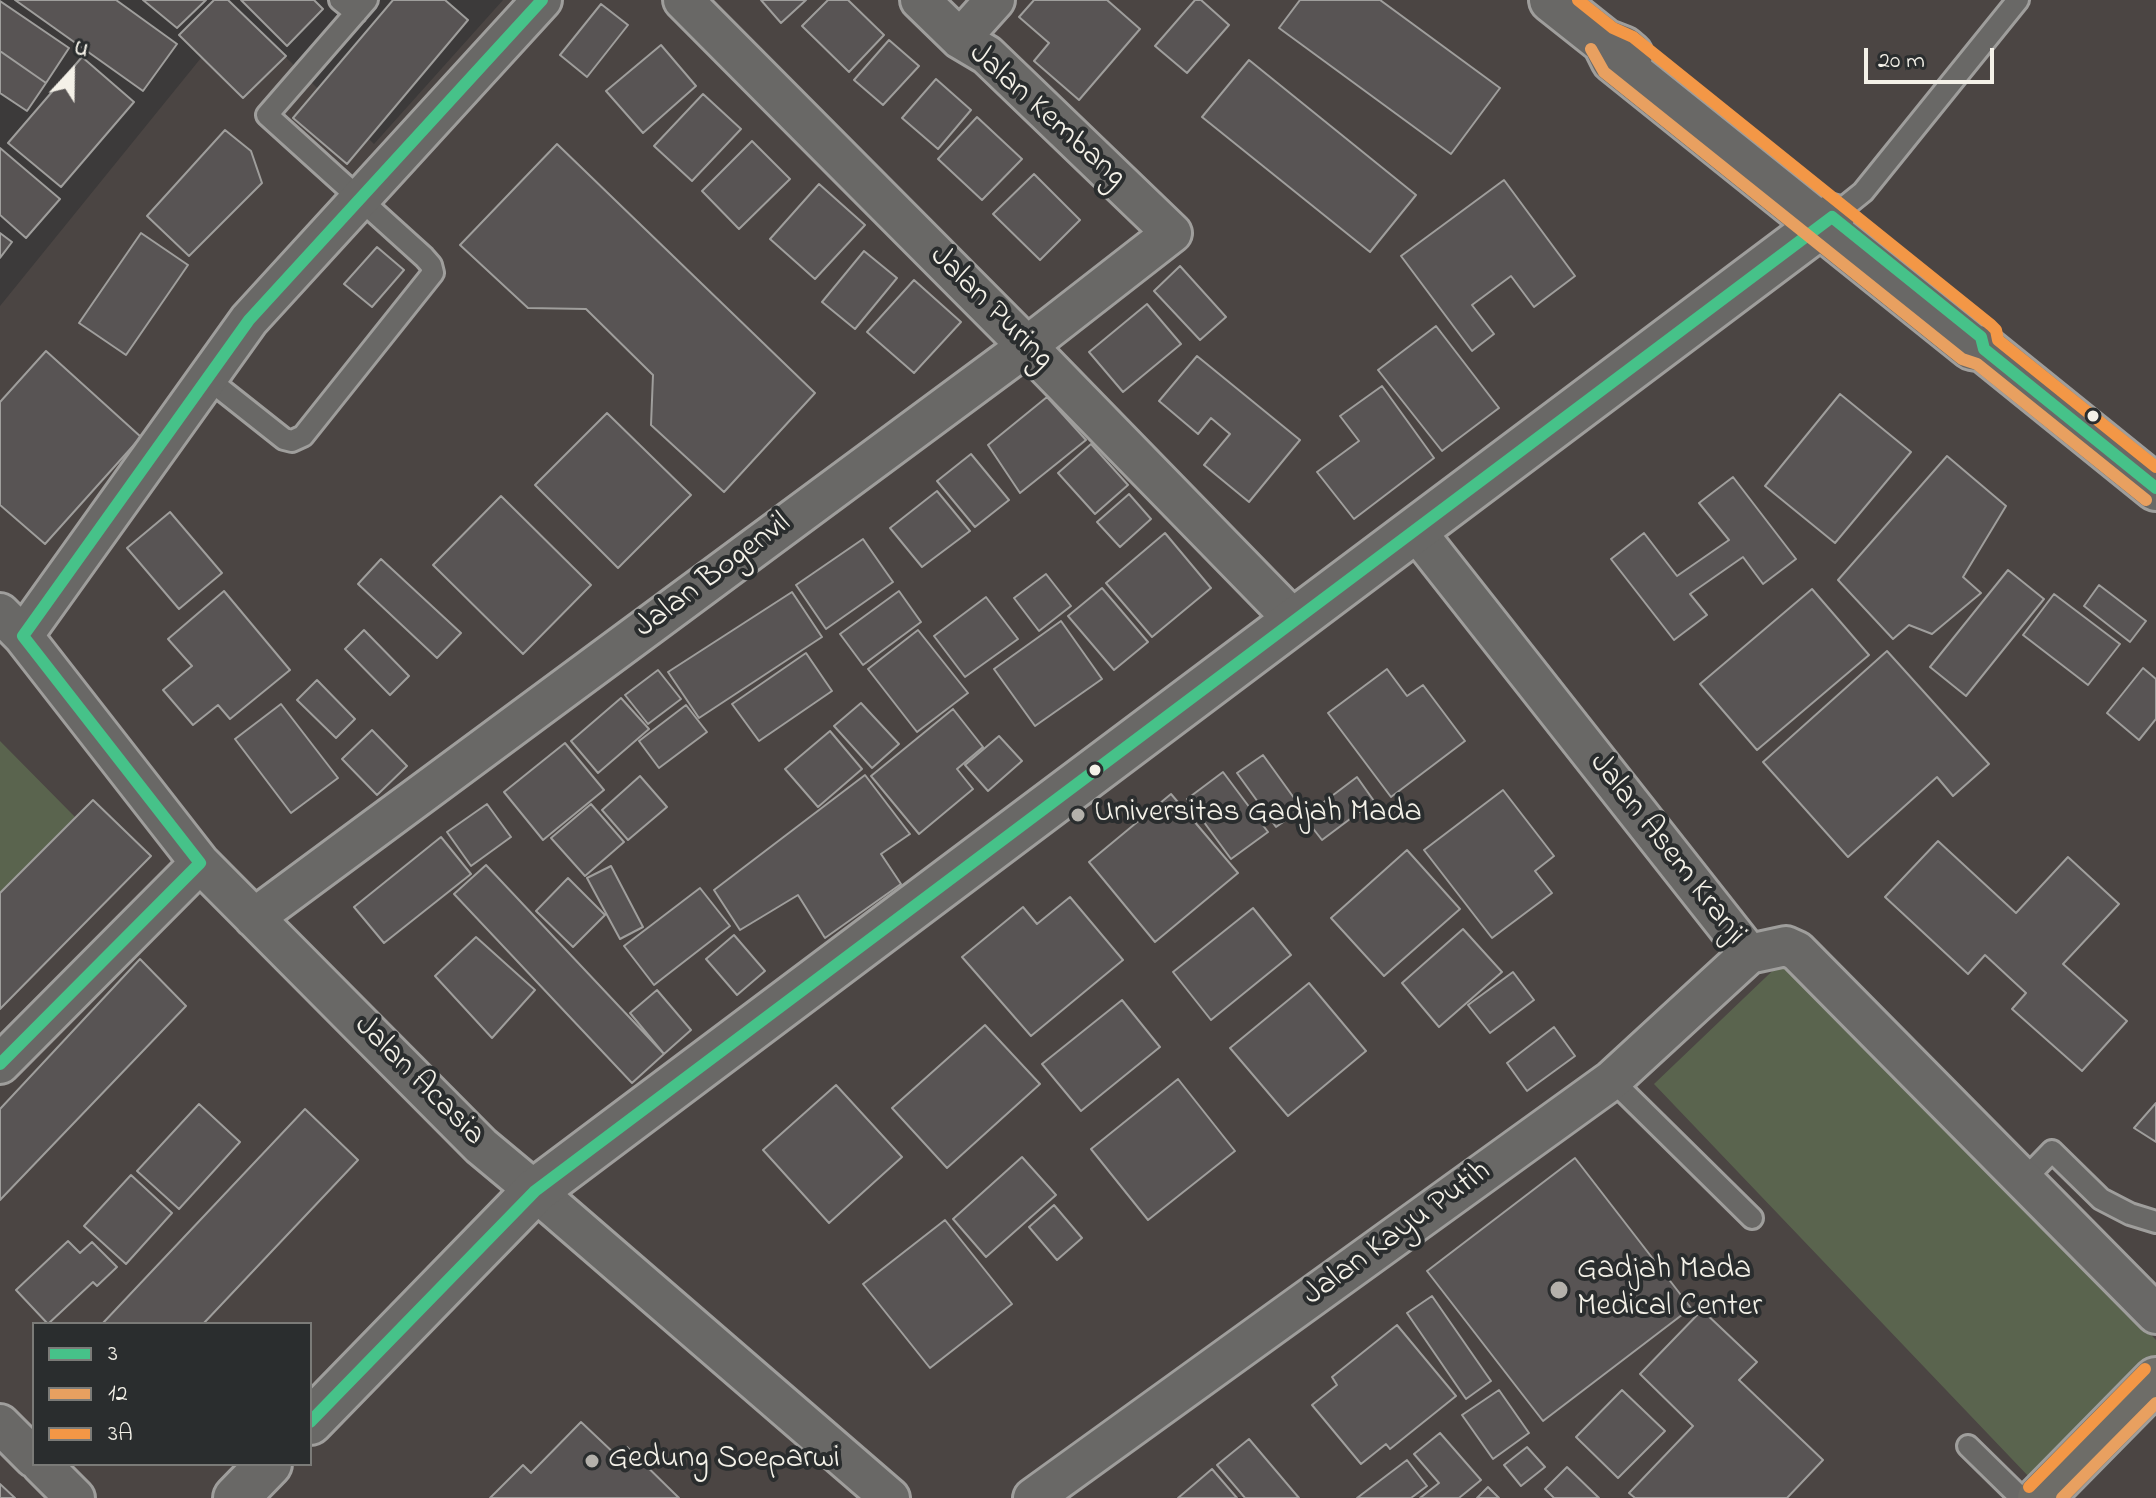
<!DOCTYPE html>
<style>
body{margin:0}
#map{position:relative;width:2156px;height:1498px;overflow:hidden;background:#3c3a3a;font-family:"Indie Flower",sans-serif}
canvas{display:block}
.legend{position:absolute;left:32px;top:1322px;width:280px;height:144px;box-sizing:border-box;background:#2a2d2e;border:2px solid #7b7b78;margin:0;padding:10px 14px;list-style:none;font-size:24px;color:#f4f1e8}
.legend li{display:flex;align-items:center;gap:16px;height:40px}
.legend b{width:40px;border:2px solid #7b7b78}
.north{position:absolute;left:32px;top:32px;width:80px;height:80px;-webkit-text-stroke:6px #2a2d2e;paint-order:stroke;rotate:22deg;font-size:22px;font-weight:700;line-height:32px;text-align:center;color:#f4f1e8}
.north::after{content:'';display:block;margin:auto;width:28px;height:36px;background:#f4f1e8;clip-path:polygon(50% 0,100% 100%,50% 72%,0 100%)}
.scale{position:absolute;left:1864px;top:48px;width:130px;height:36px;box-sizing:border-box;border:4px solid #f4f1e8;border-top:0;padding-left:10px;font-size:24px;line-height:28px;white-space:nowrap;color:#f4f1e8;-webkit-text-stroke:6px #2a2d2e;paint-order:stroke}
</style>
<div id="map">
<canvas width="2156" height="1498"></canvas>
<ul class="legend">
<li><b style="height:10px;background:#46c289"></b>3</li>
<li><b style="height:10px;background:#e8a060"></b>12</li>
<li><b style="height:10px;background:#f39746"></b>3A</li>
</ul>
<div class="north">U</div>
<div class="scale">20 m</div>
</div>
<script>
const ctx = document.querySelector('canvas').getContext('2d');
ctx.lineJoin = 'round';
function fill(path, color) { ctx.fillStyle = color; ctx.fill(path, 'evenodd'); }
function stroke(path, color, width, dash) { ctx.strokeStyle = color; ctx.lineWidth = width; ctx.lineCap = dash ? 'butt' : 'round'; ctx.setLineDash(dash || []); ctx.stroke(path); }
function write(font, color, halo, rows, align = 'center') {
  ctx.font = font + ' "Indie Flower",sans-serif'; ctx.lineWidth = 8; ctx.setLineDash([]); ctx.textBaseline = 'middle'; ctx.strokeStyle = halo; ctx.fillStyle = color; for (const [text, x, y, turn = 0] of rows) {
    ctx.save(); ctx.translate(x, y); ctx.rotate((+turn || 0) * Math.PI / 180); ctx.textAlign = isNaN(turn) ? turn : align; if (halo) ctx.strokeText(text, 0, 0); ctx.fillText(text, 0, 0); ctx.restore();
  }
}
const built = new Path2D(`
 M503,0H2156V1498H0V306L239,11L374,144ZM34,1324H310V1464H34Z`);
const green = new Path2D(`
 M0,741L75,817L0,893Z
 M1788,956L2156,1340V1360L2031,1479L1654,1084Z`);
const building = new Path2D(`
 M15,0H116L177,44L143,91Z
 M143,0H206L177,28Z
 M214,0H228L286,56L243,98L179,35Z
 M241,0H314L323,9L287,46Z
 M393,0H445L468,20L347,164L293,118Z
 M761,0H806L781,23Z
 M828,0H848L884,35L849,72L802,26Z
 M1034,0H1107L1140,29L1079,100L1034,61L1049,43L1019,17Z
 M1195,0H1201L1229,25L1187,73L1155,46Z
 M1300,0H1380L1500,88L1451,154L1279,28Z
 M0,1L69,48L46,83L0,51Z
 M601,4L628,25L587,77L560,55Z
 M889,40L919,66L883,105L854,80Z
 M661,45L696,86L643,133L606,91Z
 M0,51L46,83L27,111L0,93Z
 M82,57L134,102L61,187L8,143Z
 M1249,60L1416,195L1370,252L1202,117Z
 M936,79L971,110L938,149L902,118Z
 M703,94L741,129L692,181L654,146Z
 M977,117L1022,159L982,200L938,159Z
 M225,130L251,151L262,183L189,256L147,216Z
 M752,141L790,179L739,229L702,191Z
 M557,144L815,393L724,492L651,425L653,375L586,309L528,308L460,245Z
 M0,148L60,199L26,238L0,215Z
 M1034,174L1080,220L1040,260L993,214Z
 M1504,180L1575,276L1534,307L1511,276L1472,305L1494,334L1472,351L1401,256Z
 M819,184L865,225L815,279L770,239Z
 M0,233L12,242L0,258Z
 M141,233L188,265L126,355L79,323Z
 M377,247L404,270L372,307L344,284Z
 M864,251L897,278L855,329L822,302Z
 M1180,266L1226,317L1200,340L1154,291Z
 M914,280L961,322L914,373L867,332Z
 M1147,304L1181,344L1123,392L1089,352Z
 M1436,326L1499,408L1442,451L1378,370Z
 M46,351L141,437L45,544L0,505V402Z
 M1197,356L1300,440L1249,502L1204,465L1230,434L1211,418L1198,434L1159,401Z
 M1382,386L1434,458L1354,519L1317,472L1359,441L1340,416Z
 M1840,394L1911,452L1835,543L1765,486Z
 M1047,397L1086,440L1020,493L988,445Z
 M607,413L691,495L618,568L535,485Z
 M1091,444L1128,485L1095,514L1058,473Z
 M971,454L1009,500L975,527L937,481Z
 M1947,456L2006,506L1963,577L1981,593L1932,634L1909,625L1893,639L1838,580Z
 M1733,477L1796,559L1763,584L1743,557L1690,594L1707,615L1674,640L1611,559L1644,533L1677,576L1729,540L1699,503Z
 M937,491L970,531L922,567L890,528Z
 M1129,494L1151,519L1120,547L1097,522Z
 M501,496L591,585L523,654L433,565Z
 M170,512L222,573L179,609L127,548Z
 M1165,533L1211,588L1152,637L1106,583Z
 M863,539L893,582L826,629L796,585Z
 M381,559L461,633L437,658L358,584Z
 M2008,570L2044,599L1966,696L1930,667Z
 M1046,574L1071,606L1039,631L1014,598Z
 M2099,585L2146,621L2130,642L2084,606Z
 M1102,588L1148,642L1114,670L1068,616Z
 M1812,589L1869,655L1757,750L1700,684Z
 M224,591L290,670L230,719L218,705L193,725L163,690L192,666L168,639Z
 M899,591L921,622L863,665L840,634Z
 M792,592L822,637L699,718L668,672Z
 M2054,594L2120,644L2088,685L2023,635Z
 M986,597L1018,639L965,677L934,636Z
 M1061,621L1102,679L1035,726L994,669Z
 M364,630L409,676L390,695L345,649Z
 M918,630L968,693L917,732L868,669Z
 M1887,651L1989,764L1953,796L1937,777L1848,857L1763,762Z
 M806,653L832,691L759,741L732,704Z
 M2143,668L2156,679V719L2139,740L2107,713Z
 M1387,669L1407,696L1423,685L1465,741L1391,797L1328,713Z
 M658,670L681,699L648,724L625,695Z
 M317,680L355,719L336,738L297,700Z
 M621,698L649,729L598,773L571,741Z
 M861,703L899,744L872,768L834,726Z
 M281,704L338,778L291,813L235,739Z
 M686,705L707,732L659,768L639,741Z
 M953,709L983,747L957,769L973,789L919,834L871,776Z
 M372,730L407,766L377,795L342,759Z
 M830,731L862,769L818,807L785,769Z
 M999,736L1022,761L988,791L965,765Z
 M565,743L604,790L543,840L504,792Z
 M1263,755L1302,809L1276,827L1237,773Z
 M1223,772L1268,832L1231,859L1187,799Z
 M865,775L910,834L881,854L901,884L825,938L798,895L740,930L714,890Z
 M640,776L667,807L628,840L602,810Z
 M1357,777L1374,801L1322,840L1304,817Z
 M1503,790L1554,856L1535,871L1552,893L1492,938L1424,850Z
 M1171,794L1238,873L1155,942L1089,862Z
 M93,800L151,856L0,1009V893Z
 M487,804L511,837L471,866L447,832Z
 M591,804L624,842L585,876L551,838Z
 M441,837L471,874L384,943L354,907Z
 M1938,841L2016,913L2068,857L2119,904L2063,964L2127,1021L2082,1071L2012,1009L2026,993L1985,955L1968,974L1885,897Z
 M1407,850L1460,909L1384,976L1331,918Z
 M486,865L664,1054L632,1083L454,894Z
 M611,866L643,927L620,939L587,878Z
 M568,878L605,915L573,947L536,911Z
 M700,888L730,926L654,985L624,946Z
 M1070,897L1123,960L1031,1036L962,957L1023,907L1037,924Z
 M1253,908L1291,955L1211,1020L1173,972Z
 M1463,929L1502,972L1439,1027L1402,983Z
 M734,935L765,971L737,995L706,959Z
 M476,937L535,990L492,1038L435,976Z
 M140,959L186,1006L0,1200V1109Z
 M1513,972L1534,1000L1490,1033L1468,1005Z
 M1309,983L1366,1051L1288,1116L1230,1048Z
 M657,990L691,1030L664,1054L630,1013Z
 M1122,1000L1160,1047L1081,1111L1042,1064Z
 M985,1025L1040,1084L947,1168L892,1108Z
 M1554,1027L1575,1056L1527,1091L1507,1063Z
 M1178,1079L1235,1151L1148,1220L1091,1149Z
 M836,1085L902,1157L829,1223L763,1150Z
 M2156,1103V1142L2134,1128Z
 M199,1104L240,1142L179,1209L137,1171Z
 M305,1109L358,1160L203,1324H102Z
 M1022,1157L1056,1195L986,1257L953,1219Z
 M1575,1158L1691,1308L1543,1421L1427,1271Z
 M131,1175L172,1213L126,1264L84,1226Z
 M1054,1205L1082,1238L1057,1260L1029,1227Z
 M945,1220L1012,1304L930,1368L863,1284Z
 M68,1241L80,1253L92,1242L117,1267L97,1286L93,1282L48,1324L16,1290Z
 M1432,1296L1491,1381L1466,1399L1407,1313Z
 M1702,1310L1757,1362L1739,1380L1823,1460L1787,1498H1635L1629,1493L1693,1426L1640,1374Z
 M1397,1325L1456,1396L1390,1449L1386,1444L1361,1464L1312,1405L1337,1385L1332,1377Z
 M1499,1390L1529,1433L1493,1459L1462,1415Z
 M1622,1390L1665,1431L1618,1478L1576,1437Z
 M581,1422L617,1456L627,1447L679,1498H490L523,1465L531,1473Z
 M1440,1433L1481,1480L1459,1498H1420L1439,1483L1414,1454Z
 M1249,1439L1299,1498H1245L1217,1465Z
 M1527,1447L1545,1467L1521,1486L1504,1465Z
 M1407,1460L1427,1486L1411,1498H1357Z
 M1567,1467L1599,1498H1554L1545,1489Z
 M1212,1469L1237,1498H1178Z
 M0,1484L15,1498H0Z
 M1488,1487L1499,1498H1477Z`);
const lane = new Path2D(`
 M340,0L356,13
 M1832,217L1863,192L2018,0
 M207,378L284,439L292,441L303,436L433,273L431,265L424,257L267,115L367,0
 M1612,1080L1752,1218
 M2023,1181L2052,1151L2101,1199L2130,1214L2156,1222
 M1968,1446L2021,1498`);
const street = new Path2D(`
 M683,0L1027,346L1295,621
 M960,39L995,0
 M1415,530L1749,954L1786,946L1797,951L2156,1314
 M0,613L23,636L200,863L481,1146L535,1191L890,1498
 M23,636L249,320L542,0
 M254,918L1027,346L1172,233L987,55L960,39L920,0
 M0,1064L200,863
 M0,1424L34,1458
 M41,1464L75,1498
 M1033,1498L1612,1080L1749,954`);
const secondary = new Path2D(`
 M1552,0L1605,42L1623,49L1630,55
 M1605,42L1614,60L1972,347L1984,349L2156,488
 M310,1422L535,1191L1832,217
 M236,1498L269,1464`);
const primary = new Path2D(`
 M2040,1498L2156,1380`);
const bus1 = new Path2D(`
 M0,1064L200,863L23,636L249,320L542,0
 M310,1422L535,1191L1832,217L1981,337L1984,349L2156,488`);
const bus2 = new Path2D(`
 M1591,49L1604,72L1962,359L1977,364L2146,500
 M2062,1498L2156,1403`);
const bus3 = new Path2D(`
 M1578,0L1613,28L1633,37L1991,325L1996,330L1998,340L2156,467
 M2029,1487L2145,1369`);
const markers = [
 [2093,416,7,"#f4f1e8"],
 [1095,770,7,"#f4f1e8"],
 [1078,815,8,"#b4b1ab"],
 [1559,1290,10,"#b4b1ab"],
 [592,1461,8,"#b4b1ab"]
];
const streetNames = [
 ["Jalan Kembang",1046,117,42],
 ["Jalan Puring",990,309,45],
 ["Jalan Bogenvil",714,577,-37],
 ["Jalan Asem Kranji",1666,850,52],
 ["Jalan Acasia",418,1082,45],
 ["Jalan Kayu Putih",1398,1235,-36]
];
const poiNames = [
 ["Universitas Gadjah Mada",1094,815],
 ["Gadjah Mada",1577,1272],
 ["Medical Center",1577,1309],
 ["Gedung Soeparwi",608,1461]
];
fill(built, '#4b4543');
fill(green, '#5a644e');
fill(building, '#585454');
stroke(building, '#9f9e9c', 2);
stroke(lane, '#9f9e9c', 26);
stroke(street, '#9f9e9c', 44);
stroke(secondary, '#9f9e9c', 50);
stroke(primary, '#9f9e9c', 50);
stroke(lane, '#696866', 20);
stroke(street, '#696866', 38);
stroke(secondary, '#696866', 44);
stroke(primary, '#6e6d68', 44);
stroke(bus1, '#46c289', 12);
stroke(bus2, '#e8a060', 12);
stroke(bus3, '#f39746', 12);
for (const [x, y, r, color] of markers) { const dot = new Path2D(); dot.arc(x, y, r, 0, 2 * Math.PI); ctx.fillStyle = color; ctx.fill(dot); stroke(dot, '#2a2d2e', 3); }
write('32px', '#f4f1e8', '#2a2d2e', streetNames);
write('32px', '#f4f1e8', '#2a2d2e', poiNames, 'left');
</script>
